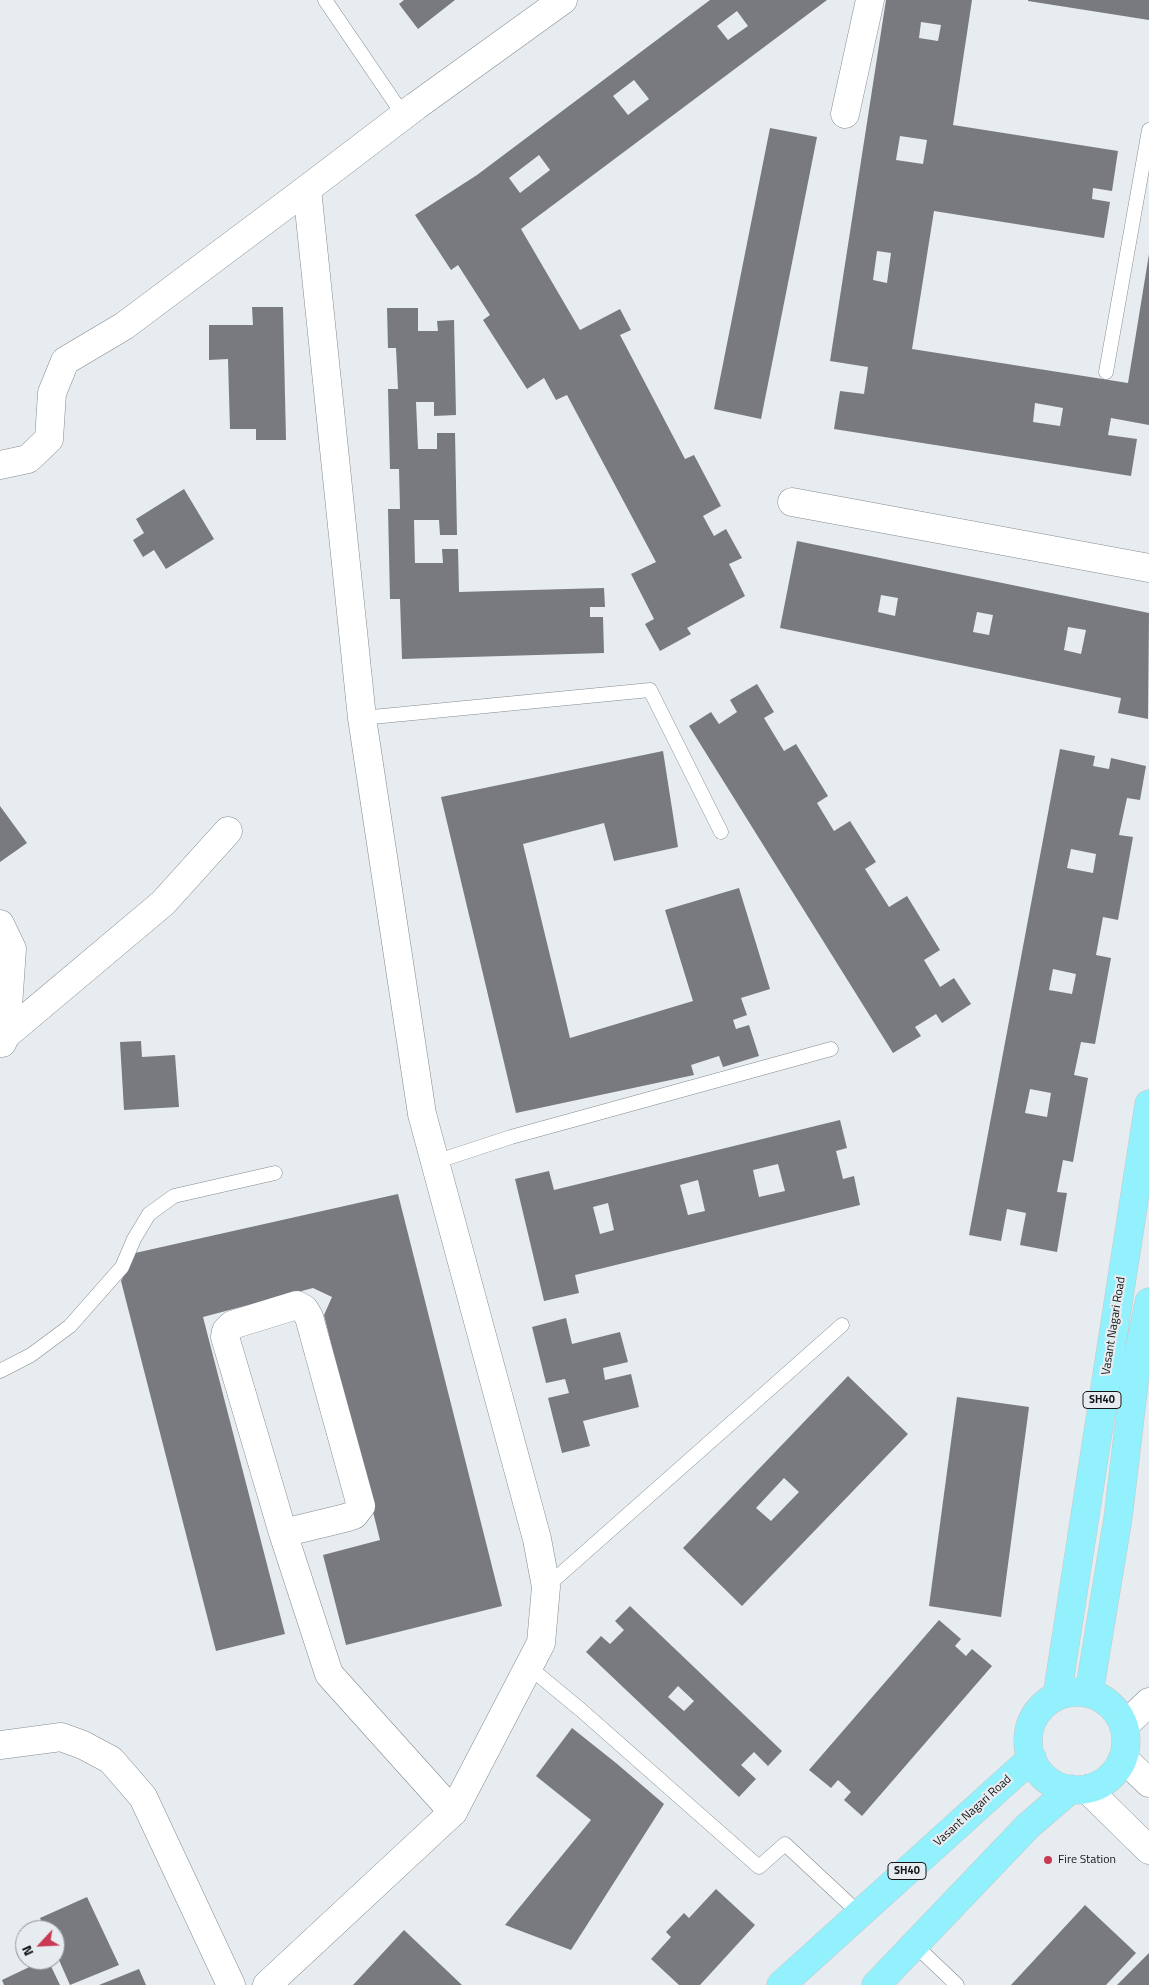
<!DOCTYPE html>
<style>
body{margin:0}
#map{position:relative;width:1149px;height:1985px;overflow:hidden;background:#e6ecf0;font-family:"Titillium Web",sans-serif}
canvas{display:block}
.north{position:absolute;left:15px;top:1920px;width:50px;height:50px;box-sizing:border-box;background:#e6ecf0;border:1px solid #929699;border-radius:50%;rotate:245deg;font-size:14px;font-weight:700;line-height:20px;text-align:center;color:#141617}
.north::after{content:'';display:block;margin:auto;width:18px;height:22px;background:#ca3953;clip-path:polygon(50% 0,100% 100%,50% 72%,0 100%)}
</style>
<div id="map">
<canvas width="1149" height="1985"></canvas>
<div class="north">N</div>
</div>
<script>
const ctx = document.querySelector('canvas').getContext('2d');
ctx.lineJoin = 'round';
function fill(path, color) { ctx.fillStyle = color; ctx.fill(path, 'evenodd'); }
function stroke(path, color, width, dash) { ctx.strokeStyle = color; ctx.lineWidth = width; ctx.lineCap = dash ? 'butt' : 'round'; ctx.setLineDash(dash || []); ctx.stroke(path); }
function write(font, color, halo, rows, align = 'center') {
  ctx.font = font + ' "Titillium Web",sans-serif'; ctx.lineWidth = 4.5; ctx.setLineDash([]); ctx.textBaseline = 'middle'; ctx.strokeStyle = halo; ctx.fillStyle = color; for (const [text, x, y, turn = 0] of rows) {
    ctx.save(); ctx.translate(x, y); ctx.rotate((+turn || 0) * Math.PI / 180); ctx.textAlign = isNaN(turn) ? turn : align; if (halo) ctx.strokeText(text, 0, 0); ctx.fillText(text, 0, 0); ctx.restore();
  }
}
const building = new Path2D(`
 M404,0H455L418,29L399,4Z
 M710,0H827L521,229L580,330L620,309L631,330L620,335L685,459L694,455L721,506L703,516L714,536L726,529L742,558L729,564L745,596L687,628L691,634L660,651L645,624L654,619L631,574L656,562L567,395L556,400L544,378L527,389L483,320L490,315L458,265L451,270L415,215L477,175ZM737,11L748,26L728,40L717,26ZM634,80L649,99L628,115L613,96ZM539,155L550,170L520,193L509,178Z
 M886,0H972L953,125L1118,151L1112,191L1093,188L1092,199L1110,202L1104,238L934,211L912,349L1128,383L1149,254V425L1111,418L1108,435L1137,439L1131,476L834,429L840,391L864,394L868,367L830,361ZM921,22L941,25L938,41L919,38ZM900,136L927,140L923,164L896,160ZM877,251L891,253L887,283L873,280ZM1035,403L1063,408L1060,426L1033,422Z
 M1028,0H1149V20L1028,1Z
 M770,128L817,137L761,419L714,409Z
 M252,307H283L286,440H256V429H230L228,359L209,360V325H253Z
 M387,308H418V331H438L437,321L454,320L456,415L434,416V402H416L418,449H437V433H455L457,535H440L439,520H414L415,563H443L442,549H458L459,592L604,588L605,607H590V617H603L604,653L402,659L400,599H390L388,509H400L399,469H390L388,389H398L396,348H388Z
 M184,489L214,539L166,569L154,550L143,557L133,540L144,533L136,519Z
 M797,541L1149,613L1148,719L1118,713L1121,698L780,628ZM881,595L898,598L895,616L878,612ZM977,612L993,615L989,635L973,632ZM1068,627L1086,630L1081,654L1064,650Z
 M757,684L774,712L764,718L784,751L796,744L828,796L817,803L834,831L850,821L876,862L865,869L889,907L907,896L940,950L924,960L940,987L954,978L971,1004L942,1023L936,1014L915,1027L921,1036L893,1053L689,726L711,712L719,724L737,712L730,700Z
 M1060,749L1095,756L1093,766L1109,769L1111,758L1146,766L1140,800L1127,798L1119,835L1133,837L1118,920L1103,917L1096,955L1111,958L1095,1044L1081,1042L1074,1075L1088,1078L1073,1162L1063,1160L1057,1192L1067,1193L1057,1252L1020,1245L1026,1213L1007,1209L1001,1241L969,1235ZM1071,849L1096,854L1093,873L1067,868ZM1053,969L1076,974L1072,994L1049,990ZM1030,1089L1051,1093L1047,1117L1025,1113Z
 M663,751L678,847L614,861L604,823L523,844L570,1038L693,1001L665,910L739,888L770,989L741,998L747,1015L733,1020L736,1029L749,1025L759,1056L723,1067L719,1056L691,1065L694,1075L516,1113L441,797Z
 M0,806L27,843L0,862Z
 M141,1041L142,1057L175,1055L179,1107L124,1110L120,1042Z
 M840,1120L847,1148L836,1151L843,1179L854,1176L860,1205L575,1275L579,1293L544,1301L515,1179L549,1171L554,1190ZM778,1164L785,1191L759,1197L753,1170ZM698,1180L705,1211L688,1215L680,1185ZM608,1203L614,1230L600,1234L593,1207Z
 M398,1194L502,1606L346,1645L323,1555L380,1540L324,1315L332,1297L313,1288L203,1317L285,1634L216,1651L121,1281L135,1253Z
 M566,1318L572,1344L620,1332L628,1362L603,1368L605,1380L631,1374L639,1407L583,1421L590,1446L562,1453L548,1398L569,1393L565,1379L546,1383L532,1327Z
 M848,1376L908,1434L742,1606L683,1548ZM784,1478L799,1492L771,1521L756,1508Z
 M957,1397L1029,1407L1001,1617L929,1606Z
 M630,1606L782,1751L768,1766L754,1752L741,1765L756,1779L739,1797L586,1652L601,1636L610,1644L624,1630L615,1621ZM678,1686L694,1701L684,1711L668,1697Z
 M939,1620L961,1639L955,1646L966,1656L972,1649L992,1666L862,1816L844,1800L851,1792L838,1780L831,1788L809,1770Z
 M572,1728L616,1763L664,1804L571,1950L505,1925L591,1820L536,1776Z
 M716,1889L755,1925L700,1985H679L651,1959L671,1937L666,1932L684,1913L689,1918Z
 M87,1897L119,1965L70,1985L55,1951V1930H45L40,1918Z
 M1085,1905L1136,1953L1106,1985H1011Z
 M404,1930L462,1985H353Z
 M1149,1953V1985H1117Z
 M44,1960H48L60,1985H4L2,1980Z
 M139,1969L146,1985H99Z`);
const service = new Path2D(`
 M325,0L404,116
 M1106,372L1149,130
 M362,718L650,690L721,832
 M435,1162L511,1137L831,1049
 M0,1371L31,1355L70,1326L122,1267L134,1239L149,1214L174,1196L275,1173
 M546,1587L842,1325
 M529,1667L581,1710L759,1867L785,1844L860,1914
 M915,1945L957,1985`);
const minor = new Path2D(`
 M845,114L870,0
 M0,465L28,459L49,439L52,393L65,361L124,326L307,189
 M792,502L1149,568
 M0,924L12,949L6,1035L2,1043
 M6,1035L163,903L228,831
 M283,1533L345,1518L354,1515L361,1506L309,1317L304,1309L297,1305L232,1325L226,1331L225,1337L283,1533L329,1674L453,1812
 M1124,1726L1149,1702
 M0,1745L61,1737L83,1745L111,1760L143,1797L231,1985`);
const tertiary = new Path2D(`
 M1123,1758L1149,1783
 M1087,1789L1149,1850
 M267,1985L453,1812L541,1643L546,1587L537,1539L422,1114L362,718L307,189L416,106L563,0`);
const primary = new Path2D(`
 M1028 1741a49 49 0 1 1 98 0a49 49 0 1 1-98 0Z
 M1089,1693L1118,1518L1136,1367L1149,1302
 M1057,1696L1149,1104
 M781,1985L1032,1758
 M876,1985L1028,1826L1071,1789`);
const markers = [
 [1048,1860,5,"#ca3953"]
];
const shields = [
 [1102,1400,38],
 [907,1871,38]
];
const shieldNames = [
 ["SH40",1102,1400],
 ["SH40",907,1871]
];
const streetNames = [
 ["Vasant Nagari Road",1114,1326,-81],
 ["Vasant Nagari Road",973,1811,-42]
];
const poiNames = [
 ["Fire Station",1058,1860]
];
fill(building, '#787a7f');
stroke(service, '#858a8d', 15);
stroke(minor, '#858a8d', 29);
stroke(tertiary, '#858a8d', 29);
stroke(primary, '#c7c7c7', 29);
stroke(service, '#fff', 14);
stroke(minor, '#fff', 28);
stroke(tertiary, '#fff', 28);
stroke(primary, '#93f1fe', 28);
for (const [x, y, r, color] of markers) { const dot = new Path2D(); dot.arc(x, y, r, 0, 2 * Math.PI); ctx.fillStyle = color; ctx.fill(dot); stroke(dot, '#e6ecf0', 2); }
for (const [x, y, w] of shields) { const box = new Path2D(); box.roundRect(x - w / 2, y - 8.5, w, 17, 4); ctx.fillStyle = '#e6ecf0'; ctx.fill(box); stroke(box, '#141617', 1); }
write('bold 11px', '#141617', null, shieldNames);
write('12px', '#141617', '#e6ecf0', streetNames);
write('12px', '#141617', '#e6ecf0', poiNames, 'left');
</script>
